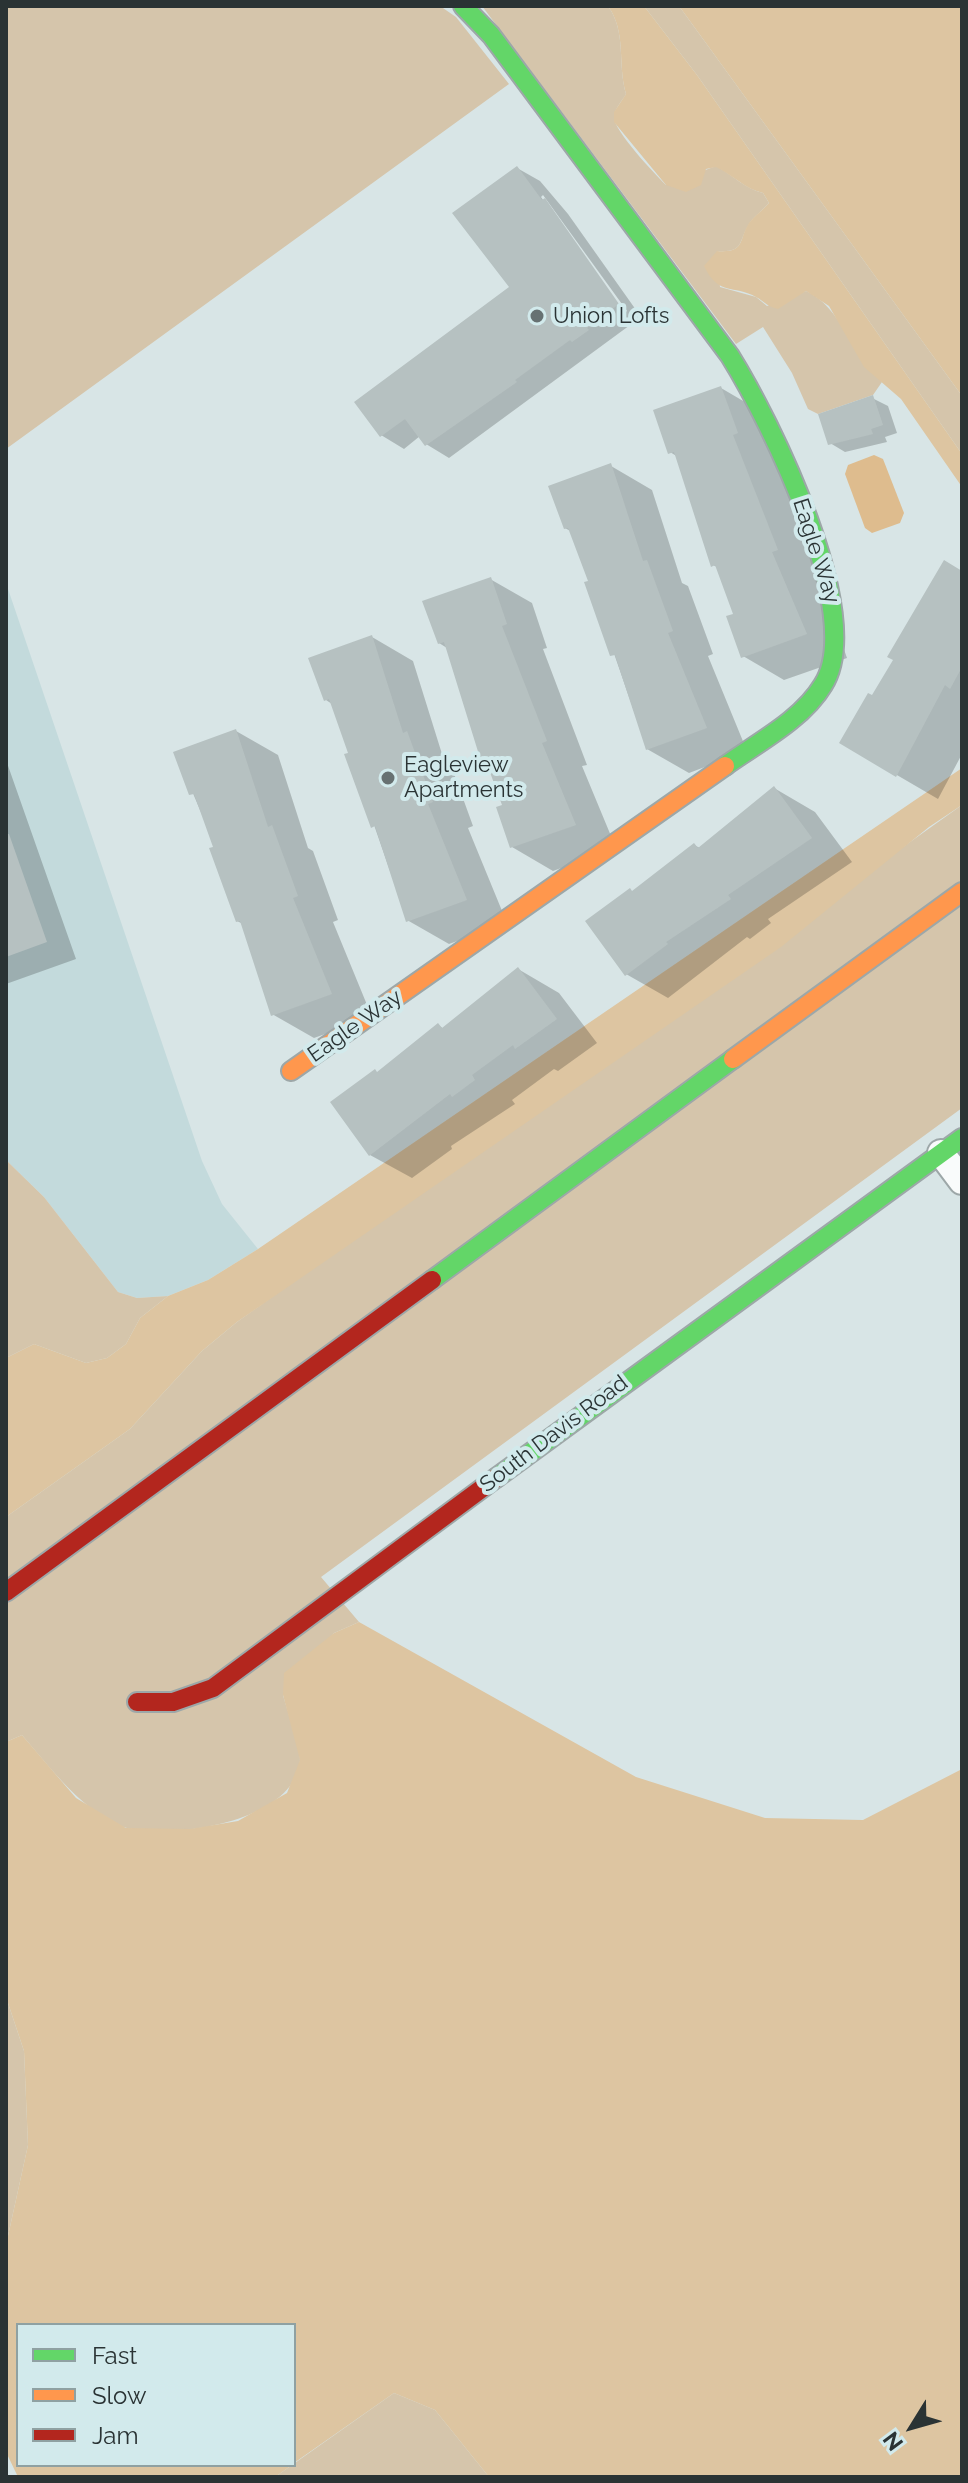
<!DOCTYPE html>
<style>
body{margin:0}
#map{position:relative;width:968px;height:2483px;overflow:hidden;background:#d8e5e6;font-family:Raleway,sans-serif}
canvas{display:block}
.frame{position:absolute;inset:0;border:8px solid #2a3334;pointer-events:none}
.legend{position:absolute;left:16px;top:2323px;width:280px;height:144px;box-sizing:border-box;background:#d2eaec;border:2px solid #8fa1a2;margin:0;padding:10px 14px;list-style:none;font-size:24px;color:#2a3334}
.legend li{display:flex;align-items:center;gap:16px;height:40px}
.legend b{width:40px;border:2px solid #8fa1a2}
.north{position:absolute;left:872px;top:2387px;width:80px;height:80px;-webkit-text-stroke:6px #d2eaec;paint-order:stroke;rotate:233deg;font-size:22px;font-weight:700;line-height:32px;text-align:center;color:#2a3334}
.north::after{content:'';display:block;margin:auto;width:28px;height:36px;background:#2a3334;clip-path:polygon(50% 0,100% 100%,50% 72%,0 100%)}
</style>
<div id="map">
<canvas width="968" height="2483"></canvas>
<div class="frame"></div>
<ul class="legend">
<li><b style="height:10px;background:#63d668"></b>Fast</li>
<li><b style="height:10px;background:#ff974d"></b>Slow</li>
<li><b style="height:10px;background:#b3261e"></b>Jam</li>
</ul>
<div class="north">N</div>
</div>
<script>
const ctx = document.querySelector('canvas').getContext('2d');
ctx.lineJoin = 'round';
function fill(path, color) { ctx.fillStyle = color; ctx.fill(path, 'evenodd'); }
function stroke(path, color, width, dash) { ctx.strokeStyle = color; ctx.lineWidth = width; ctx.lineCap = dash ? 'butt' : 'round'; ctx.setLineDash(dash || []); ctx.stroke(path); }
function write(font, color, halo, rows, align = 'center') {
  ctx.font = font + ' Raleway,sans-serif'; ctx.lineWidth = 8; ctx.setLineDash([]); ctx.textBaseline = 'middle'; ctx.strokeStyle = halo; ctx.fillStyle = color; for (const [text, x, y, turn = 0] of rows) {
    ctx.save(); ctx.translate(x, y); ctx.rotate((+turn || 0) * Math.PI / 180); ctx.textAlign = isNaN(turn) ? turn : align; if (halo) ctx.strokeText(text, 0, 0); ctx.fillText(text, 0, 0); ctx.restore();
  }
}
const built = new Path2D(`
 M6,583L202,1161L222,1204L258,1249L208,1280L168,1296L137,1298L118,1292L44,1197L6,1160Z`);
const green = new Path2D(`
 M6,6H440L456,17L509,84L6,449Z
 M482,6H608C627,33 617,63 626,94C622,101 615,108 614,117C614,131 654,173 666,185L716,166C733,175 745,189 763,193L769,203C763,210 754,216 749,224C738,241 745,253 717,251L720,287L756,297L767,306L806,291C841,306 852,356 882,382L873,395L818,414L808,409L792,373L763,327L736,344Z
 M644,6H679L962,396V454L697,75Z
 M962,805V885L6,1583V1517L130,1429L202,1351L237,1322Z
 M962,899V1108L321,1577L359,1622L334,1633L283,1695C287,1711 301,1746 300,1761C294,1822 175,1839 127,1828C88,1818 47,1764 22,1735L6,1742V1599Z
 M6,1160L44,1197L118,1292L137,1298L168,1296L140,1318L126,1344L107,1358L86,1363L34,1344L6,1358Z
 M6,1997L24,2051L28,2145L6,2245Z
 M394,2393L435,2410L489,2477H275Z`);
const forest = new Path2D(`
 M608,6H644L697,75L962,454V487L901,399L864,367L829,306L806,291L778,309C768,307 765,302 756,297C733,284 719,297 704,266L717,251C746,253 738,240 749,223C754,216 763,210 769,203L763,193C745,189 733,175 716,167L706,169L701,185L686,192L666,185L614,122V112L626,94C617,63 627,33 608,6Z
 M679,6H962V396Z
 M962,768V805L929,827L781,947L237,1322L202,1351L130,1429L6,1517V1358L34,1344L86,1363L107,1358L126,1344L140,1318L168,1296L208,1280L258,1249Z
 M359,1622L636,1777L765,1818L863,1820L962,1769V2477H489L435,2410L394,2393L294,2463V2325H18V2465H292L275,2477H18L6,2452V2245L28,2145L24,2051L6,1997V1742L22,1735L76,1798L126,1828L190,1829L238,1821L287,1793L300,1760L283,1695L284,1673L334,1633Z`);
const water = new Path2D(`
 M874,455L883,459L904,513L900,523L872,533L865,528L845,474L848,465Z`);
const shadow = new Path2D(`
 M517,168L540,181L568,214L641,317L449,458L426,444L420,436L404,449L381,435L512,288ZM543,195L627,311L624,313L541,197Z
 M721,388L762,412L847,658L784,680L743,656L735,615L719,568L713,565L678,457L670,452Z
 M872,398L888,406L897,433L885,437L887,442L845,452L830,443Z
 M611,466L652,490L682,583L688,586L713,654L708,656L747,751L689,773L647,749L572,532L565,528Z
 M962,573V754L938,799L842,743Z
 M490,579L532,603L547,648L543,649L587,765L582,766L616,848L553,871L512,847L504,806L487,759L482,756L447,648L439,643Z
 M372,637L413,661L442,754L448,757L473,826L468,828L507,923L449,944L407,920L332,704L326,700Z
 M236,731L278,755L308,848L313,851L338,920L333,922L372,1017L314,1038L272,1014L243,924L237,921L216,848L176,753Z
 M6,760L76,959L6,984Z
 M774,788L815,812L852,862L768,919L771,923L750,939L747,937L668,998L626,974L634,893L694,845L700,848Z
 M518,969L559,993L597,1043L558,1071L554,1069L512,1100L515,1104L451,1146L452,1149L412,1178L370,1155L378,1073L438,1025L444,1029Z`);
const building = new Path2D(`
 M517,166L542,200L545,198L619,304L587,328L589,330L572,342L570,340L515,380L517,382L425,446L405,419L380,437L354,402L509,287L452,213Z
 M721,386L738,433L733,435L778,550L772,552L807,634L741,658L726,616L733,614L715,565L711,567L674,452L668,454L653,410Z
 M873,395L883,425L871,429L873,434L828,445L818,414Z
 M611,463L643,561L647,560L673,631L668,633L707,728L646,750L615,655L610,656L584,582L588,581L568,528L564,529L548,486Z
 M944,560L962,571V667L950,689L945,685L896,777L839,743L868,693L872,695L893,660L887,657Z
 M491,577L507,624L502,626L547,741L542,743L576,825L510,848L496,807L502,805L484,756L480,758L444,642L438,644L422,601Z
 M372,635L403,733L407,731L433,802L428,804L467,900L406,922L375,826L371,828L344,754L348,753L329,699L324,701L308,658Z
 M236,729L268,827L272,825L298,896L293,898L332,994L271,1016L240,921L236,922L209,848L213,847L194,794L189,795L173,752Z
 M774,786L812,838L728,895L731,899L666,942L668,944L625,976L585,921L630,888L632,891L694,843L698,848Z
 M6,834H9L47,942L6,957Z
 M518,967L557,1019L515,1049L513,1045L472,1075L475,1080L452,1097L450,1094L369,1156L330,1102L375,1069L377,1072L438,1023L442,1028Z`);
const street = new Path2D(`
 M941,1153L962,1181`);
const fast = new Path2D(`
 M463,6L491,35L730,356C770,420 867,616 823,685C802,720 757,743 725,766
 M432,1280L733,1059
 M496,1478L962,1138`);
const slow = new Path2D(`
 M733,1059L962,892
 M291,1071L725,766`);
const jam = new Path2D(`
 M6,1592L432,1280
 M137,1702H173L213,1688L496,1478`);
const markers = [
 [537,316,8,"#677172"],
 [388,778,8,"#677172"]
];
const poiNames = [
 ["Union Lofts",553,316],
 ["Eagleview",404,765],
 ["Apartments",404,790]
];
const streetNames = [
 ["Eagle Way",816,551,72],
 ["Eagle Way",355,1026,-35],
 ["South Davis Road",554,1434,-37]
];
fill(built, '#c3dadc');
fill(green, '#d5c5ab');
fill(forest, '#ddc5a1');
fill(water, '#debc8e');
fill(shadow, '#0003');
fill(building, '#b6c1c1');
stroke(street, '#9da7a8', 30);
stroke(fast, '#9da7a8', 22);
stroke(slow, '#9da7a8', 22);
stroke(jam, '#9da7a8', 22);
stroke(street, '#f9fbfb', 26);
stroke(fast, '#63d668', 18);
stroke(slow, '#ff974d', 18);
stroke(jam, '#b3261e', 18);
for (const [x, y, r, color] of markers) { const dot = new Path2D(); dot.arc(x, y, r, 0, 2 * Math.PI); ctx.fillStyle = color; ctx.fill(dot); stroke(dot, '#d2eaec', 3); }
write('22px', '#2a3334', '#d2eaec', poiNames, 'left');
write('22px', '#2a3334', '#d2eaec', streetNames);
</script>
